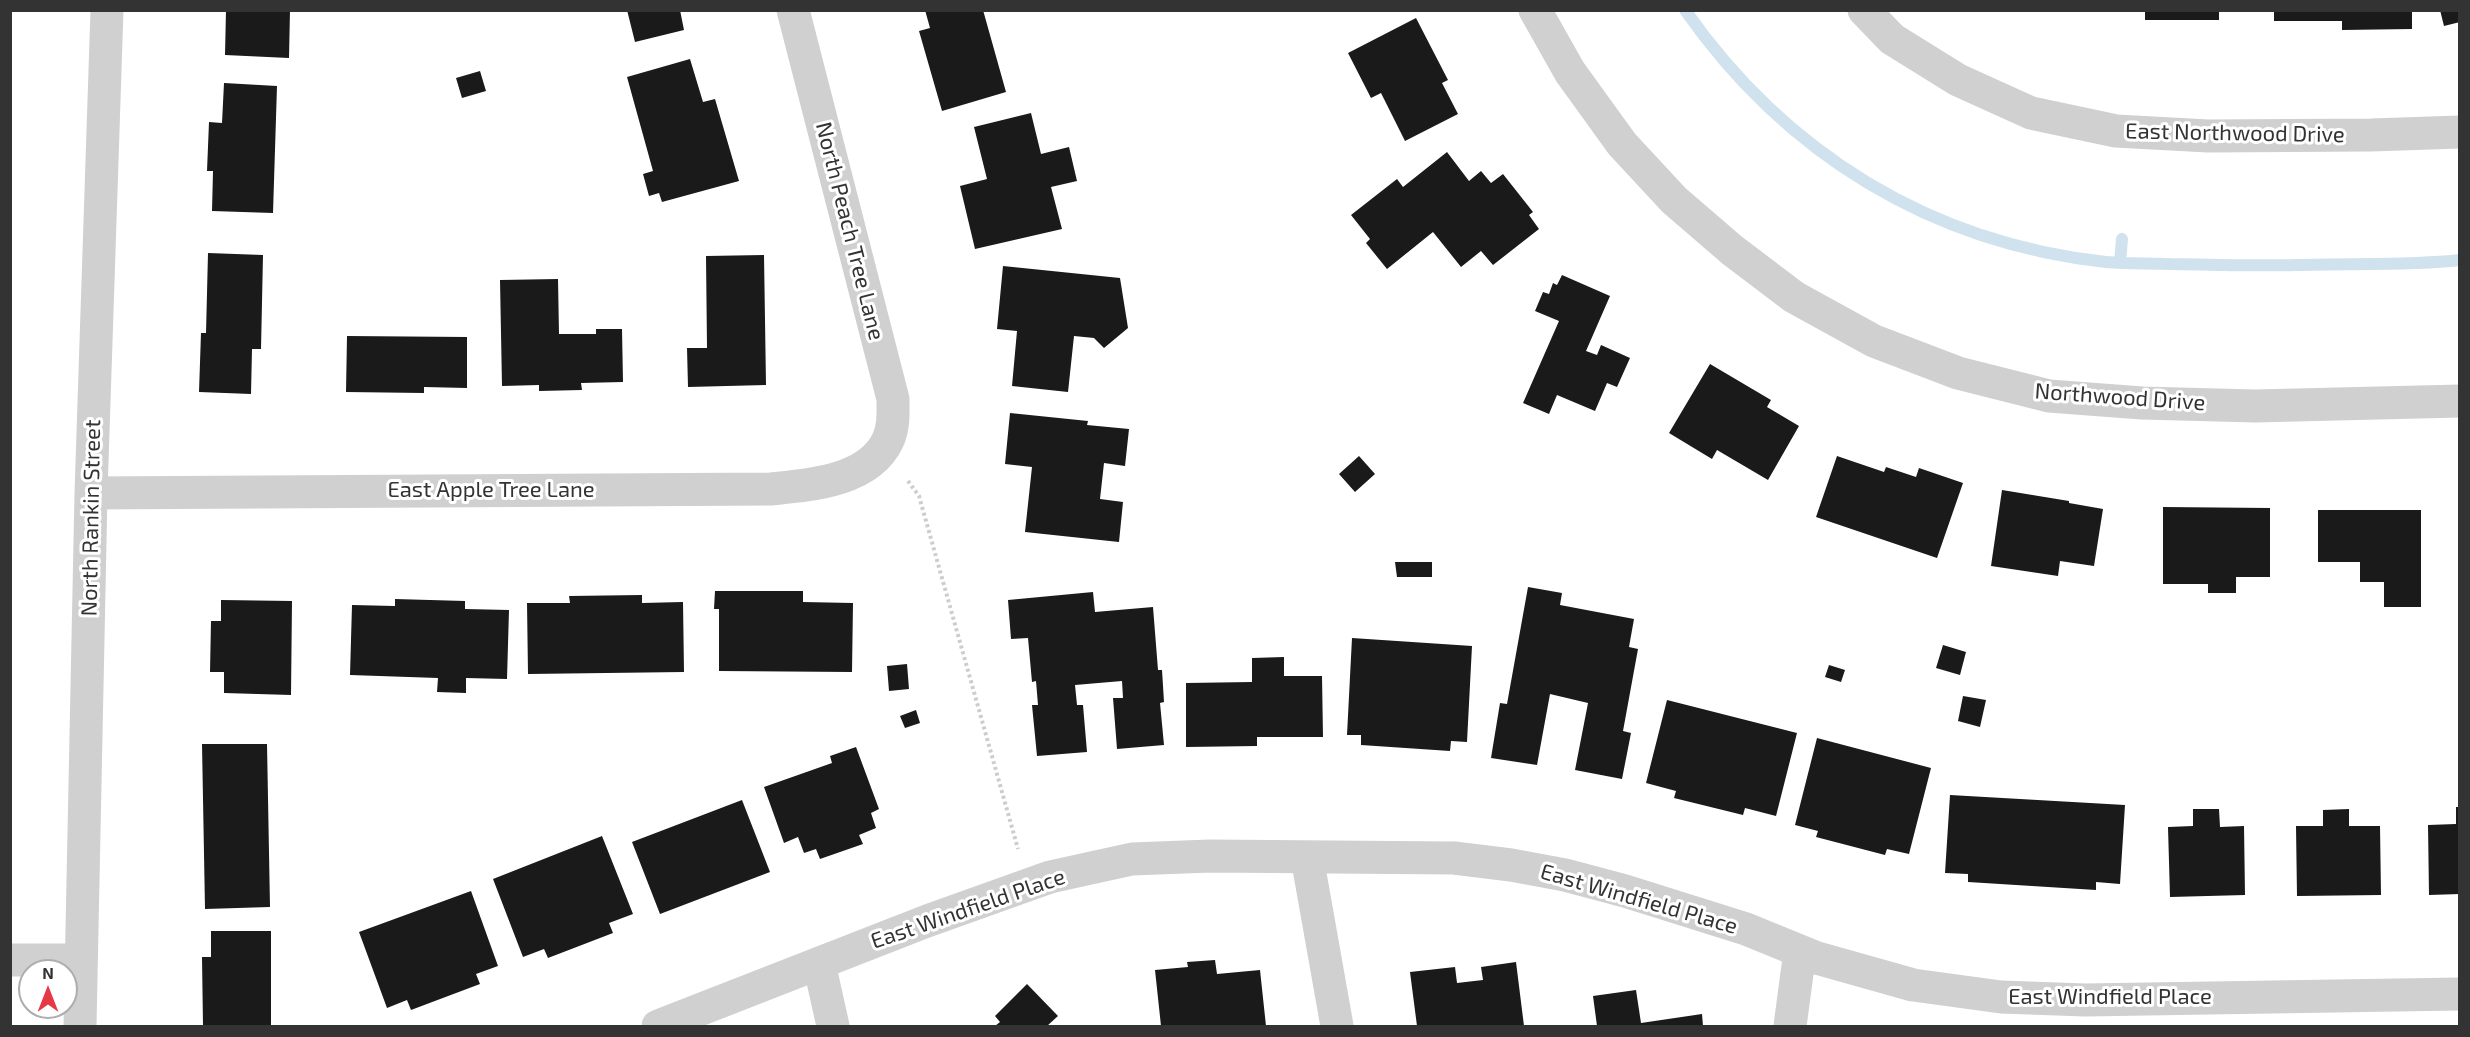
<!DOCTYPE html>
<style>
body{margin:0}
#map{position:relative;width:2470px;height:1037px;overflow:hidden;background:#fff;font-family:"Exo 2",sans-serif}
canvas{display:block}
.frame{position:absolute;inset:0;border:12px solid #333;pointer-events:none}
.north{position:absolute;left:18px;top:959px;width:60px;height:60px;box-sizing:border-box;background:#fff;border:2px solid #adadad;border-radius:50%;rotate:0deg;font-size:16px;font-weight:700;line-height:24px;text-align:center;color:#333}
.north::after{content:'';display:block;margin:auto;width:21px;height:27px;background:#e63946;clip-path:polygon(50% 0,100% 100%,50% 72%,0 100%)}
</style>
<div id="map">
<canvas width="2470" height="1037"></canvas>
<div class="frame"></div>
<div class="north">N</div>
</div>
<script>
const ctx = document.querySelector('canvas').getContext('2d');
ctx.lineJoin = 'round';
function stroke(path, color, width, dash) { ctx.strokeStyle = color; ctx.lineWidth = width; ctx.lineCap = dash ? 'butt' : 'round'; ctx.setLineDash(dash || []); ctx.stroke(path); }
function fill(path, color) { ctx.fillStyle = color; ctx.fill(path, 'evenodd'); }
function write(font, color, halo, rows, align = 'center') {
  ctx.font = font + ' "Exo 2",sans-serif'; ctx.lineWidth = 6; ctx.setLineDash([]); ctx.textBaseline = 'middle'; ctx.strokeStyle = halo; ctx.fillStyle = color; for (const [text, x, y, turn = 0] of rows) {
    ctx.save(); ctx.translate(x, y); ctx.rotate((+turn || 0) * Math.PI / 180); ctx.textAlign = isNaN(turn) ? turn : align; if (halo) ctx.strokeText(text, 0, 0); ctx.fillText(text, 0, 0); ctx.restore();
  }
}
const stream = new Path2D(`
 M1685,10C1786,154 1931,243 2106,262C2127,264 2149,263 2170,264C2212,265 2254,266 2297,265C2350,263 2406,266 2460,260
 M2120,262L2122,239`);
const building = new Path2D(`
 M226,10H290L289,58L225,55Z
 M627,10H680L684,30L635,42Z
 M925,10H983L1006,92L942,111L919,31L930,28Z
 M2145,10H2219V20H2145Z
 M2274,10H2412V29L2342,30V21H2274Z
 M2440,10H2460V22L2444,26Z
 M1416,18L1448,80L1442,83L1458,114L1405,141L1381,93L1371,98L1348,53Z
 M690,59L703,102L715,99L739,181L662,202L659,193L649,196L643,174L653,171L627,77Z
 M480,71L486,91L462,98L456,78Z
 M224,83L277,86L273,213L212,211L213,171H207L209,122L222,123Z
 M1031,113L1041,154L1069,147L1077,181L1051,187L1062,229L975,249L960,186L987,179L974,127Z
 M1447,152L1469,181L1481,171L1491,183L1503,174L1533,212L1529,215L1539,229L1493,265L1481,251L1461,267L1433,232L1387,269L1366,243L1370,239L1351,215L1397,179L1403,187Z
 M208,253L263,255L261,349H252L251,394L199,392L201,333H206Z
 M764,255L766,385L688,387L687,348H707L706,256Z
 M1003,266L1120,278L1128,328L1104,348L1094,338L1074,336L1068,392L1012,386L1017,331L997,329Z
 M1562,275L1610,296L1586,351L1597,355L1601,345L1630,358L1617,387L1607,383L1595,411L1557,395L1549,414L1523,403L1559,321L1535,311L1543,292L1549,294L1553,283L1557,285Z
 M558,279L559,334H596V329H622L623,382L581,383L582,390L539,391V385L502,386L500,280Z
 M347,336L467,337V388L424,387V393L346,392Z
 M1710,364L1771,400L1767,407L1799,426L1768,480L1717,450L1712,459L1669,433Z
 M1010,413L1088,421L1087,425L1129,429L1125,466L1104,463L1100,499L1123,502L1119,542L1025,532L1032,467L1005,464Z
 M1359,456L1375,474L1355,492L1339,474Z
 M1837,456L1884,472L1886,467L1916,477L1919,468L1963,483L1937,558L1816,517Z
 M2002,490L2069,501V503L2103,509L2094,566L2060,561L2058,576L1991,566Z
 M2163,507L2270,508V577H2236V593H2208V584H2163Z
 M2318,510H2421V607H2384V582H2360V562H2318Z
 M1395,562H1432V577H1397Z
 M1528,587L1562,593L1560,605L1634,619L1629,647L1638,649L1623,731L1631,733L1622,779L1575,770L1588,703L1550,694L1537,765L1491,758L1500,703L1507,704Z
 M715,591H803V602L853,603L852,672L719,671V609H714Z
 M1093,592L1095,612L1153,607L1158,670H1162L1164,702L1160,703L1164,745L1117,749L1113,698H1123L1122,681L1075,685L1077,705H1083L1087,752L1037,756L1032,705H1038L1036,681L1032,682L1028,638L1011,639L1008,600Z
 M642,595V603L683,602L684,672L528,674L527,603H570L569,596Z
 M395,599L465,601V609L509,610L507,679L466,678V693L437,692L438,678L350,675L352,605L395,606Z
 M221,600L292,601L291,695L224,693V672H210L211,621H221Z
 M1352,638L1472,646L1467,742L1451,741L1450,751L1361,745V735H1347Z
 M1943,645L1966,652L1960,675L1936,668Z
 M1284,657V676H1322L1323,737H1257V746L1186,747V683L1252,682V658Z
 M907,664L909,689L889,691L887,666Z
 M1829,665L1845,670L1841,682L1825,677Z
 M1963,696L1986,700L1980,727L1958,721Z
 M1667,700L1797,733L1776,816L1745,808L1743,815L1674,798L1676,791L1646,783Z
 M916,710L920,723L905,728L900,716Z
 M1817,738L1931,768L1909,854L1887,849L1885,855L1816,837L1818,831L1795,825Z
 M202,744H267L270,907L205,909Z
 M856,747L879,809L871,813L876,828L859,835L863,844L820,859L816,849L804,853L798,837L784,843L764,787L832,763L830,756Z
 M1950,795L2125,805L2120,884L2096,882V890L1968,882V874L1945,873Z
 M742,800L770,872L660,914L632,842Z
 M2456,807H2460V894L2429,895L2428,825L2456,824Z
 M2193,809H2219L2220,827L2244,826L2245,895L2170,897L2168,827L2193,826Z
 M2349,809V826H2380L2381,895L2297,896L2296,826H2323V810Z
 M602,836L633,914L609,923L613,933L548,958L544,949L523,957L493,879Z
 M471,891L498,966L476,974L480,984L411,1010L407,1000L387,1008L359,932Z
 M211,931H271V1026H203L202,957H211Z
 M1215,960L1217,974L1260,970L1266,1026H1161L1155,970L1188,967L1187,962Z
 M1516,962L1524,1026H1417L1410,972L1455,967L1457,983L1483,980L1481,967Z
 M1027,984L1058,1016L1047,1026H995L1000,1022L995,1016Z
 M1636,990L1641,1023L1702,1014L1703,1026H1597L1593,996Z`);
const path = new Path2D(`
 M908,481L919,496L1018,849`);
const minor = new Path2D(`
 M1535,10L1570,72L1622,144L1674,200L1732,250L1794,297L1874,341L1958,373L2049,396L2142,403L2255,406L2460,401
 M1864,10L1892,39L1958,80L2031,113L2116,131L2208,136L2371,135L2460,132
 M91,493L771,489C811,485 869,481 888,440C894,427 893,413 893,399L793,10
 M1307,857L1337,1026
 M10,960H80
 M819,963L833,1026
 M80,1026L91,493L107,10
 M658,1026L927,921L1050,877L1132,859L1210,856L1454,858L1511,865L1565,875L1625,891L1746,929L1817,958L1913,985L2001,997L2085,1000L2460,994
 M1790,1026L1800,951`);
const streetNames = [
 ["East Northwood Drive",2235,133,1],
 ["North Peach Tree Lane",850,231,76],
 ["Northwood Drive",2120,397,4],
 ["East Apple Tree Lane",491,490],
 ["North Rankin Street",91,518,-89],
 ["East Windfield Place",1639,899,16],
 ["East Windfield Place",968,909,-19],
 ["East Windfield Place",2110,997]
];
stroke(stream, '#cfe2ee', 12);
fill(building, '#1a1a1a');
stroke(path, '#cdcdcd', 4, [3, 3]);
stroke(minor, '#d0d0d0', 33);
write('22px', '#333', '#fff', streetNames);
</script>
